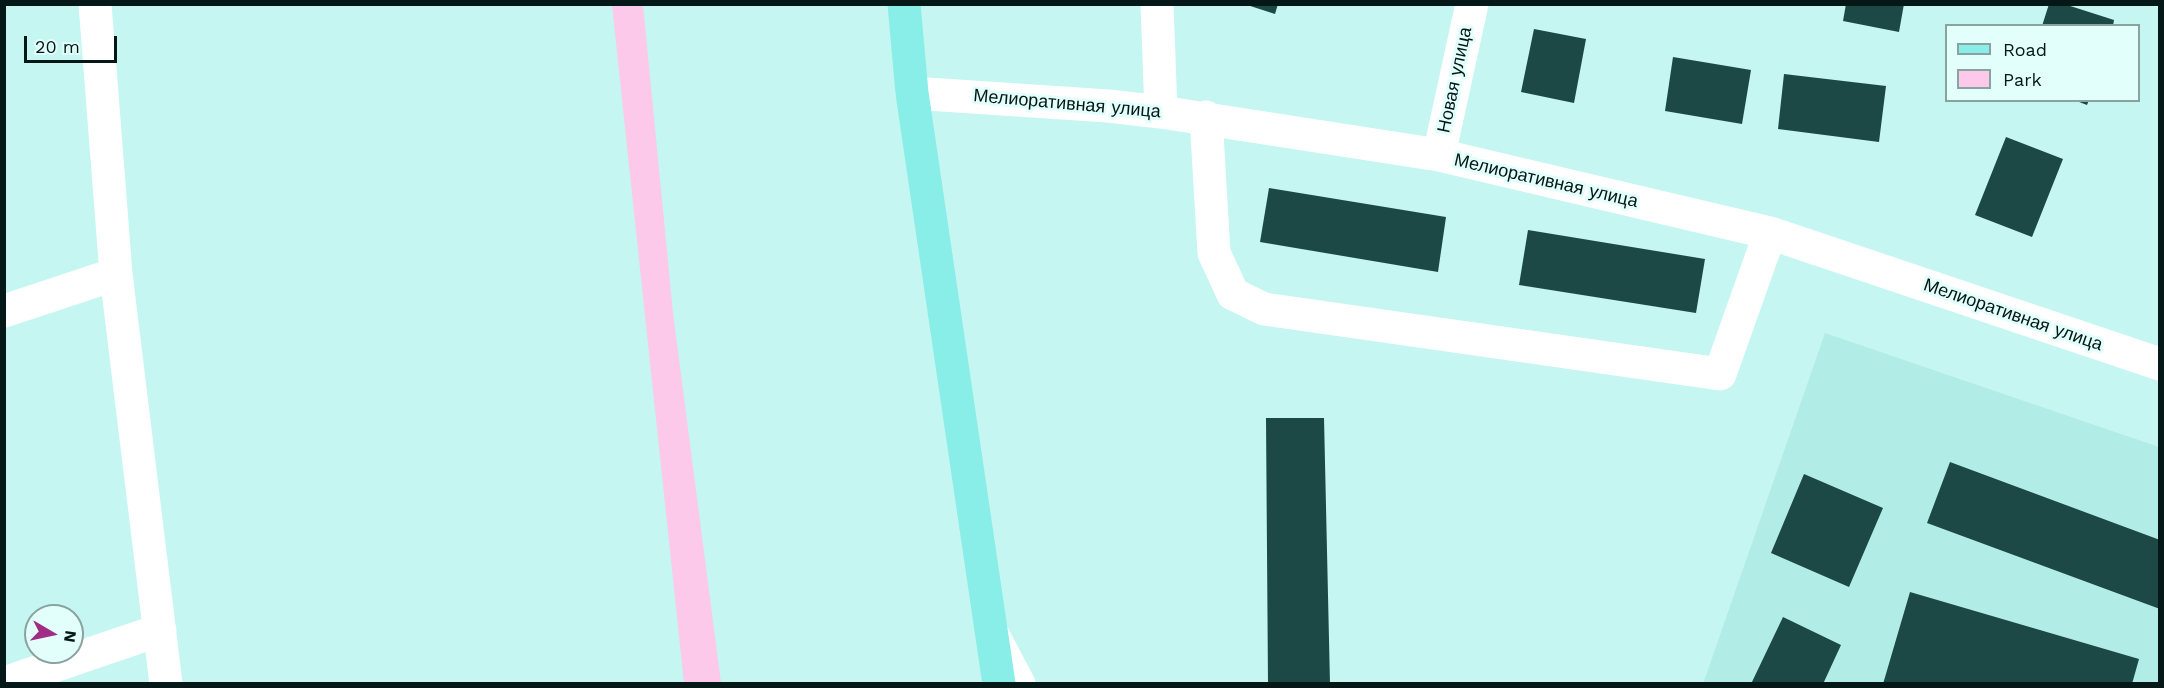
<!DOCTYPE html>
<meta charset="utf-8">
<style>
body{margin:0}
#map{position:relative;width:2164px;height:688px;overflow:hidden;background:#c6f6f1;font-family:"Work Sans",sans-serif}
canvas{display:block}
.frame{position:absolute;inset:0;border:6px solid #051716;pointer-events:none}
.legend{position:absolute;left:1945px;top:24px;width:195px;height:78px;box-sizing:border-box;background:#e2fffc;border:2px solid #8aa2a0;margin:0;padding:8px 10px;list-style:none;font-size:18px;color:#051716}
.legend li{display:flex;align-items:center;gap:12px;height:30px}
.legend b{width:30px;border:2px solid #8aa2a0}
.north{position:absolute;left:24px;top:604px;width:60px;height:60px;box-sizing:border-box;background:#e2fffc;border:2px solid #8aa2a0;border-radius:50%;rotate:99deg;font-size:16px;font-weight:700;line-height:24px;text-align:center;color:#051716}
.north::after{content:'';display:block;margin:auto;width:21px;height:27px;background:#a12c86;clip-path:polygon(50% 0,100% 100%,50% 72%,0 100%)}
.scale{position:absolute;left:24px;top:36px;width:93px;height:27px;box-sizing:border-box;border:3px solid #051716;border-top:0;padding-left:8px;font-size:18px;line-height:21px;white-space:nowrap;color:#051716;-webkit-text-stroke:4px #e2fffc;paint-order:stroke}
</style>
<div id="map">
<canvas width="2164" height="688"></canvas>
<div class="frame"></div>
<ul class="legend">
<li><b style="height:8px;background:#89eee8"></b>Road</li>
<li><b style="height:16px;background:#fcc9eb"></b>Park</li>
</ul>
<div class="north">N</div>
<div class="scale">20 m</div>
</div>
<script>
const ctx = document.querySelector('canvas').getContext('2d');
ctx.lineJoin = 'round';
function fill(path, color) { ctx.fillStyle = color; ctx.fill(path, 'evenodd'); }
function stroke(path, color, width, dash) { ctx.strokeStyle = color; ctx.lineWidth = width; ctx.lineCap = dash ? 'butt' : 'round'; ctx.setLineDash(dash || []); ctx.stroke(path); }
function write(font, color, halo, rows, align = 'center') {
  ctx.font = font + ' "Work Sans",sans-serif'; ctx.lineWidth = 6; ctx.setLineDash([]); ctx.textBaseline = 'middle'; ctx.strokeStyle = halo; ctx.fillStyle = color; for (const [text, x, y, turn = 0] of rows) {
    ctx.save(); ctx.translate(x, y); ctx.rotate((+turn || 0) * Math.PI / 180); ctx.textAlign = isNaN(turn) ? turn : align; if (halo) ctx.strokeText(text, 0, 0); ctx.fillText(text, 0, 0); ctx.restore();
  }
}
const built = new Path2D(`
 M1825,333L2159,447V683L1703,684Z`);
const green = new Path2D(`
 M612,5H643L673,313L721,683H684Z`);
const building = new Path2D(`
 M1244,4H1278L1275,14Z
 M1846,4H1904L1899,32L1843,21Z
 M2049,4H2064L2114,20L2113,26H2042Z
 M1534,29L1586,39L1574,103L1521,92Z
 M1673,57L1751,70L1742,124L1665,111Z
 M1784,74L1886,86L1879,142L1778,129Z
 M2074,100H2089L2087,105Z
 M2006,137L2063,159L2032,237L1975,215Z
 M1269,188L1446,217L1438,272L1260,242Z
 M1528,230L1705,259L1696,313L1519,285Z
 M1266,418H1324L1330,684H1268Z
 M1950,462L2160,540V609L1927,523Z
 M1804,474L1883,508L1849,587L1771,553Z
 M1910,592L2139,659L2132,684H1883Z
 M1783,617L1841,645L1823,684H1751Z`);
const minor = new Path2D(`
 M95,4L116,274L166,684
 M1157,4L1161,112
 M912,93L1108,106L1161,112L1439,155L1770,233L2160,364
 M1206,117L1214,253L1233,294L1264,309L1720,374L1770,233
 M1439,155L1472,4
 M4,311L116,274
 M993,635L1019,684
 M4,683L160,630`);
const major = new Path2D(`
 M904,4L912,93L999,684`);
const streetNames = [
 ["Новая улица",1455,80,-78],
 ["Мелиоративная улица",1067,104,5],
 ["Мелиоративная улица",1546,181,13],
 ["Мелиоративная улица",2013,315,19]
];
fill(built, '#b2ece7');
fill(green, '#fcc9eb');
fill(building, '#1c4946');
stroke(minor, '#fff', 33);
stroke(major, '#89eee8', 33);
write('18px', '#051716', '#e2fffc', streetNames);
</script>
